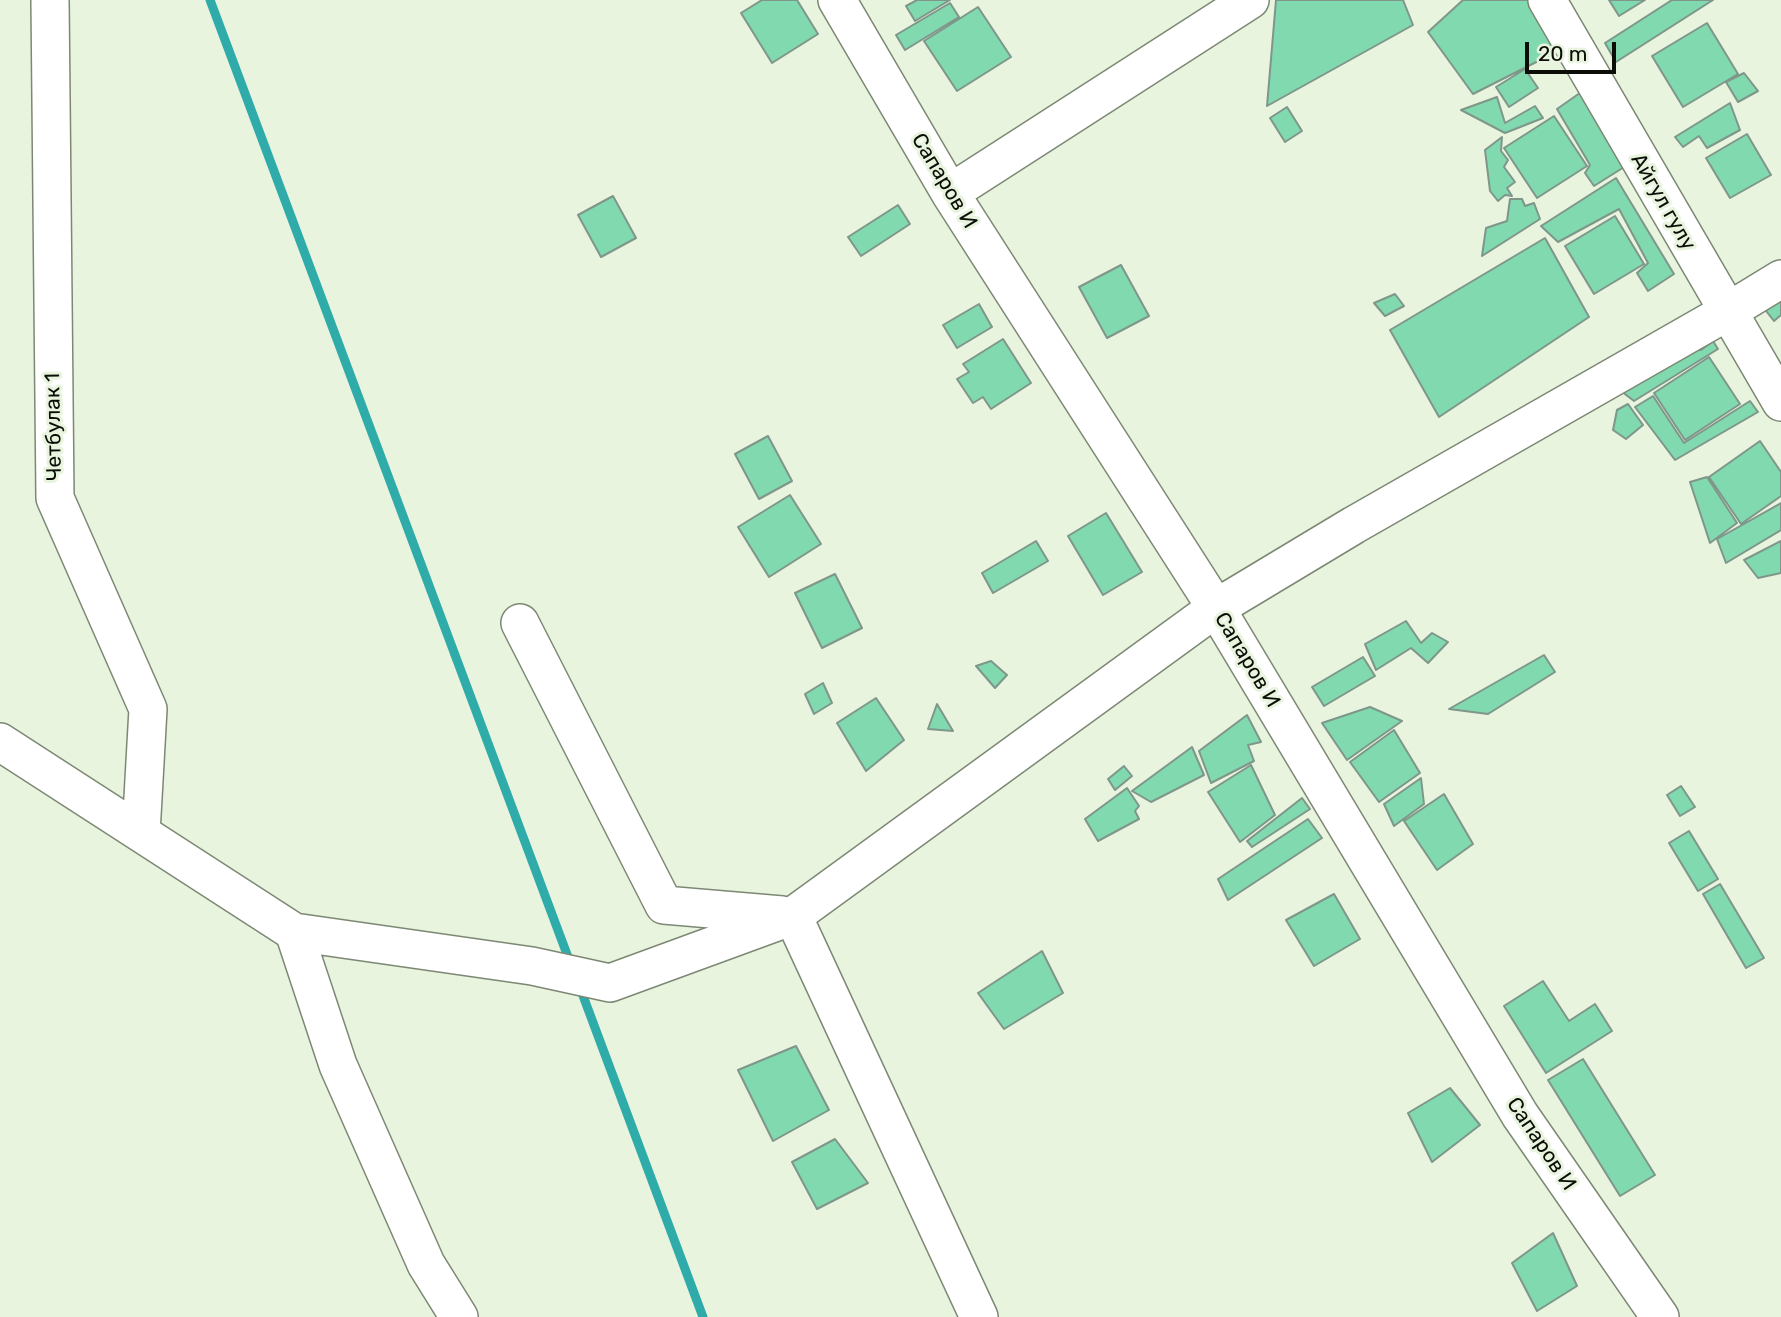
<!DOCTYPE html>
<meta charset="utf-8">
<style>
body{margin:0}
#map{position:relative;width:1781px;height:1317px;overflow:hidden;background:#e8f4de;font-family:Rubik,sans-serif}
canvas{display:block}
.scale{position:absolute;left:1525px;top:42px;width:91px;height:32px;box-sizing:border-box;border:4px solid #0a0e07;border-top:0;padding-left:9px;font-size:21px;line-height:24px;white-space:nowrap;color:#0a0e07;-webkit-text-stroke:5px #e8f4de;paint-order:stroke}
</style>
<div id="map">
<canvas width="1781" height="1317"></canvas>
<div class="scale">20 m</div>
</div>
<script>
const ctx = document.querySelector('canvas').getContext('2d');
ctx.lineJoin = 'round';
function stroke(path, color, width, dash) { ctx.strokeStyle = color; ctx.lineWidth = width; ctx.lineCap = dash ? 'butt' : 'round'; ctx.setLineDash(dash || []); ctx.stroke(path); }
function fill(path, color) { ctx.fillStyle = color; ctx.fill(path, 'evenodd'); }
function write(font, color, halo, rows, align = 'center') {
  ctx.font = font + ' Rubik,sans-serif'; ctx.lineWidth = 6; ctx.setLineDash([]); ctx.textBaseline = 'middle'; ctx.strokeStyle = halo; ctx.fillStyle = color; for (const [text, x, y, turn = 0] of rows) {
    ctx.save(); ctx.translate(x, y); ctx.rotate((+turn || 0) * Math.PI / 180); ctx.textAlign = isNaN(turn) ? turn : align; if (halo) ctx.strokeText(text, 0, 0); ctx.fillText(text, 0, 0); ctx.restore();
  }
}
const stream = new Path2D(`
 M210,0L571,965
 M579,985L703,1317`);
const building = new Path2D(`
 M762,0H797L818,34L772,63L741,13Z
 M917,0H950L915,21L906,6Z
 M1276,0H1403L1413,25L1267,106Z
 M1463,0H1536L1562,49L1473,94L1428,32Z
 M1609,0H1645L1619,16Z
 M1672,0H1713L1616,62L1605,43Z
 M950,3L959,17L905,50L896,35Z
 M978,7L1011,57L957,91L924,41Z
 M1707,23L1738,74L1683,107L1652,56Z
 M1525,69L1538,88L1509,107L1496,87Z
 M1744,73L1758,91L1738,102L1726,82Z
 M1587,88L1629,164L1594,186L1585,173L1590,165L1557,109Z
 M1497,97L1505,123L1535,106L1543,118L1505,133L1461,110Z
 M1730,103L1740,130L1707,148L1699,136L1683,147L1675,137Z
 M1287,107L1302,131L1285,142L1270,118Z
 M1554,116L1587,166L1537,198L1504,148Z
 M1747,134L1771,175L1730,198L1706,158Z
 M1502,137L1501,151L1508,160L1504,167L1515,182L1507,188L1512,196L1505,195L1498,201L1490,191L1485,150Z
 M1616,178L1674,274L1648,291L1637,273L1648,263L1619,209L1558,242L1541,226Z
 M613,196L636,238L601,257L578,215Z
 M1510,199H1522L1525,206L1534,203L1540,219L1482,256L1486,228L1507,221Z
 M898,205L910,224L861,256L848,237Z
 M1615,216L1644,264L1594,294L1565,246Z
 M1545,238L1589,317L1439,417L1390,330Z
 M1121,265L1149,316L1107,338L1079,287Z
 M1773,291L1781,301V315L1774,321L1759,302Z
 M1395,294L1404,306L1385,316L1374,303Z
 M979,304L992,327L957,348L943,325Z
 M1003,339L1031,383L991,409L983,397L973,403L957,379L969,372L963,364Z
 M1713,341L1718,349L1634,401L1621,391L1676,346L1701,350Z
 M1709,357L1740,404L1685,440L1654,393Z
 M1653,396L1684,443L1750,401L1758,412L1675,460L1635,407Z
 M1628,404L1643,425L1626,439L1613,430L1617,410Z
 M768,436L792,481L759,499L735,454Z
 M1760,441L1781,472V496L1741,524L1709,477Z
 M1707,477L1737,523L1710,543L1690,482Z
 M790,495L821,544L769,577L738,527Z
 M1781,503V530L1726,563L1717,539Z
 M1106,513L1142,572L1103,595L1068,536Z
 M1036,541L1048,561L993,593L982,573Z
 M1781,541V573L1758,578L1744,560Z
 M835,574L862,628L822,648L795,593Z
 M1406,621L1421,643L1432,633L1448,642L1428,663L1411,648L1376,670L1365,644Z
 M1544,655L1555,672L1488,714L1449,709Z
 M1363,657L1375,676L1324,706L1312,687Z
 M991,661L1007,675L995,688L976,666Z
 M823,683L832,703L814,714L805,694Z
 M876,698L904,740L866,771L837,723Z
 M937,704L953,731L928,729Z
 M1370,707L1402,721L1347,760L1322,723Z
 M1247,715L1261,742L1248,745L1254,761L1211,783L1199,751Z
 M1394,730L1420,773L1379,802L1350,762Z
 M1192,747L1204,775L1151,802L1132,791Z
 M1251,765L1275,815L1240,842L1208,792Z
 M1124,766L1132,776L1115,790L1108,779Z
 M1421,778L1424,804L1394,826L1384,804Z
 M1681,786L1695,807L1680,816L1667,795Z
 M1127,788L1139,806L1135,811L1139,819L1098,841L1085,819Z
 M1444,794L1473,844L1437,870L1404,821Z
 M1302,798L1310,809L1252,847L1247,841Z
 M1308,819L1322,838L1228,900L1218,879Z
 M1689,831L1718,879L1698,891L1669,843Z
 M1720,884L1764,958L1746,968L1703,894Z
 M1334,894L1360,939L1314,966L1286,920Z
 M1042,951L1063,993L1004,1029L978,993Z
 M1543,981L1569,1021L1595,1004L1612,1031L1546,1073L1504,1006Z
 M796,1046L829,1110L773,1141L738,1070Z
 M1583,1059L1655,1175L1620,1196L1548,1080Z
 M1450,1088L1480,1125L1432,1162L1408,1113Z
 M835,1139L868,1183L817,1209L792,1162Z
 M1553,1233L1577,1286L1537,1311L1512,1263Z`);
const minor = new Path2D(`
 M50,0L55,498L148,709L141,833
 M837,0L950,193L1216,608L1520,1115L1660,1317
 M1547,0L1781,402
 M950,193L1250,0
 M520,623L664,905L782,915
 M0,742L294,932L532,966L610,983L793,916L1216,608L1354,525L1727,312L1781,279
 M793,916L979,1317
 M294,932L338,1065L426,1264L459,1317`);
const streetNames = [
 ["Сапаров И",944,181,59],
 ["Айгул гулу",1663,202,60],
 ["Четбулак 1",54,427,-91],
 ["Сапаров И",1247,660,59],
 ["Сапаров И",1541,1144,56]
];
stroke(stream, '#2faba9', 9);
fill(building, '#81d9af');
stroke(building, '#7f968a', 2);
stroke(minor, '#7d8874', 40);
stroke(minor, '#fff', 37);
write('21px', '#0a0e07', '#e8f4de', streetNames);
</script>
